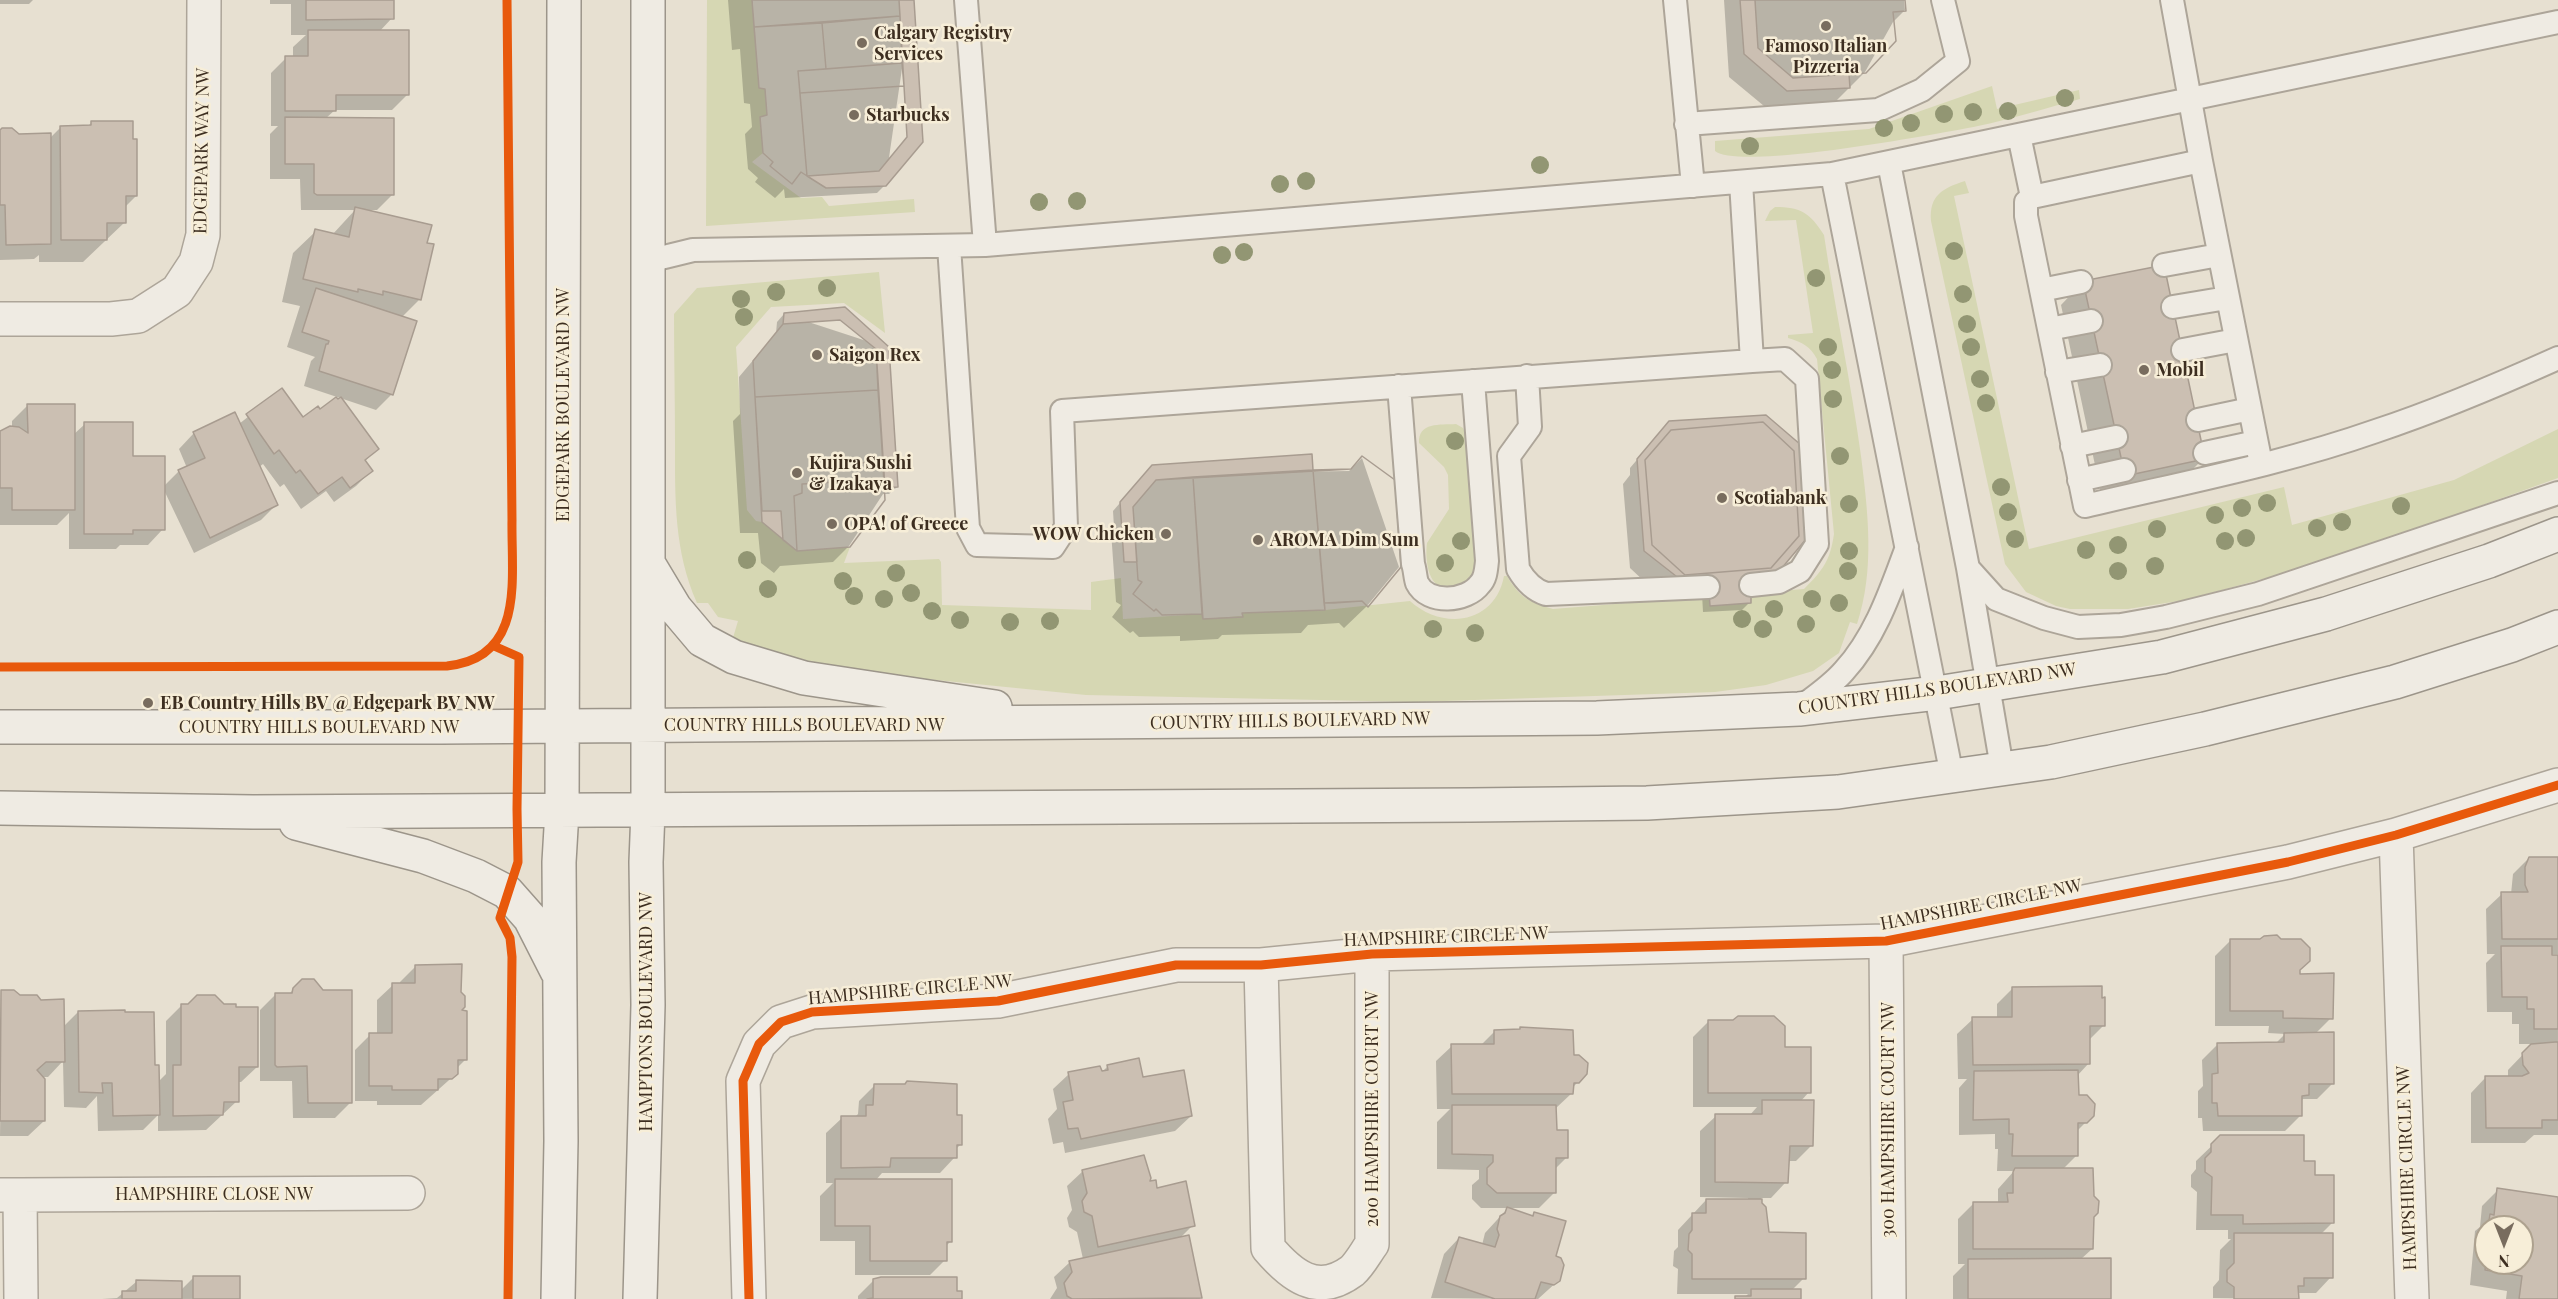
<!DOCTYPE html>
<style>
body{margin:0}
#map{position:relative;width:2558px;height:1299px;overflow:hidden;background:#e7e0d1;font-family:"Playfair Display",serif}
canvas{display:block}
.north{position:absolute;left:2474px;top:1215px;width:60px;height:60px;box-sizing:border-box;background:#f7eed8;border:2px solid #ada18e;border-radius:50%;rotate:180deg;font-size:16px;font-weight:700;line-height:24px;text-align:center;color:#3d2e20}
.north::after{content:'';display:block;margin:auto;width:21px;height:27px;background:#786c5e;clip-path:polygon(50% 0,100% 100%,50% 72%,0 100%)}
</style>
<div id="map">
<canvas width="2558" height="1299"></canvas>
<div class="north">N</div>
</div>
<script>
const ctx = document.querySelector('canvas').getContext('2d');
ctx.lineJoin = 'round';
function fill(path, color) { ctx.fillStyle = color; ctx.fill(path, 'evenodd'); }
function stroke(path, color, width, dash) { ctx.strokeStyle = color; ctx.lineWidth = width; ctx.lineCap = dash ? 'butt' : 'round'; ctx.setLineDash(dash || []); ctx.stroke(path); }
function write(font, color, halo, rows, align = 'center') {
  ctx.font = font + ' "Playfair Display",serif'; ctx.lineWidth = 5; ctx.setLineDash([]); ctx.textBaseline = 'middle'; ctx.strokeStyle = halo; ctx.fillStyle = color; for (const [text, x, y, turn = 0] of rows) {
    ctx.save(); ctx.translate(x, y); ctx.rotate((+turn || 0) * Math.PI / 180); ctx.textAlign = isNaN(turn) ? turn : align; if (halo) ctx.strokeText(text, 0, 0); ctx.fillText(text, 0, 0); ctx.restore();
  }
}
const green = new Path2D(`
 M707,0H752L759,88L765,89L767,115L760,117L763,153L752,162L801,198L822,197L829,206L914,199L915,212L706,226Z
 M1992,86L1997,109L2079,90L2080,99C2046,108 2012,119 1978,126C1937,134 1740,171 1715,151V141L1869,129Z
 M1965,181L1969,193L1954,196L2029,549L2284,487L2292,525L2454,480L2558,429V478L2318,564L2185,600L2128,609H2070L2056,606L2026,592L2005,564L1931,221C1929,195 1943,188 1965,181Z
 M1775,207C1801,207 1810,213 1824,235C1835,309 1851,382 1861,456C1868,512 1875,570 1857,624L1850,622L1839,653L1813,671L1766,685L1715,692L1414,702L1086,695L846,671L789,659L732,641L738,621L718,617L708,603H697C674,551 675,499 675,444C675,401 674,358 674,314L697,288L879,272L885,333L844,303L771,307L736,347L747,510L756,521L762,522L797,551L850,547L844,563L939,559L941,562L942,605L1091,610V582L1121,578L1123,619L1202,614L1203,619L1242,616V613L1325,610L1410,601C1443,631 1495,624 1504,576H1507C1520,598 1529,602 1553,609L1804,589C1823,570 1830,561 1834,534L1817,359C1810,346 1802,342 1788,338V335L1813,333L1796,220L1765,221L1770,211Z
 M1456,424L1463,428L1467,437L1478,572L1468,587C1461,587 1454,589 1447,589C1427,587 1425,558 1427,543L1449,509L1448,475L1444,467L1419,443C1418,422 1440,425 1456,424Z`);
const shadow = new Path2D(`
 M0,0H33L29,4H0Z
 M270,0H392V18L379,32L408,94L392,110H335L325,119L392,195L377,210H367L420,299L401,318L392,394L376,410L304,386L311,361L315,357L287,347L300,306L282,302L293,253L316,231L332,235L355,210H301L300,179H270V134L278,126H271V73L286,58H293V47L306,35H291V4H270Z
 M728,0H912L885,185L877,193L785,198L784,189L775,198L755,182L758,178L748,169L745,134L752,127L750,104L744,103L740,49L732,50Z
 M1724,0H1904L1905,10L1893,22L1865,72L1835,102L1764,106L1729,77Z
 M91,123L136,196L125,207V222L83,262H39V255L34,259L0,260V131L50,138L60,128L87,127Z
 M2083,282L2203,459L2180,482L2102,498L2061,305Z
 M784,314L888,348L897,487L889,494H883L849,546L833,562L780,566L774,573L761,563L758,533H740L733,421L740,414L739,377L776,333L777,322Z
 M282,390L303,419L377,449L364,462L371,471L356,486L334,502L326,491L301,509L284,484L280,487L263,464L259,467L277,504L261,520L194,553L163,488V529L148,545H120L116,549H69V513L57,525H0V431L12,428V421L28,405L73,435L85,424L131,457L163,487L178,472L187,468L179,449L194,433L239,424Z
 M1663,429L1749,588L1750,602L1742,610L1703,612L1702,594L1661,597L1630,568L1623,484L1630,475V468Z
 M1362,458L1399,567L1367,606L1344,628L1339,623L1308,625L1301,633L1222,635L1218,639L1180,641V636L1139,637L1133,631L1130,633L1112,617L1121,605L1116,602L1111,531L1114,527L1113,511L1145,474L1349,471Z
 M2529,858H2558V954H2550V957H2558V1135H2534L2525,1143H2471V1093L2486,1077H2508V1070L2533,1044H2519V1024H2512V1012H2487L2486,963L2495,954H2487L2486,909L2502,894H2511L2513,874Z
 M2231,940L2299,970V975L2331,1018L2315,1034L2332,1084L2317,1099H2303L2300,1102V1116L2285,1131H2203L2202,1118H2198V1091L2203,1086L2202,1060L2218,1044H2275L2285,1034L2268,1033L2269,1026H2215V956Z
 M416,966L459,1011L465,1060L457,1068V1073L421,1105H377V1101H355V1050L370,1035H377V1000L393,985H400V982Z
 M302,981L351,1102L335,1118H293L292,1081H260V1010L275,995H288Z
 M2013,988L2103,1026L2089,1040V1063L2077,1076V1097L2093,1115L2077,1131V1155L2062,1170L2092,1217V1249L2080,1260L2109,1299H1953V1276L1965,1264H1958V1219L1973,1204H1998V1189L2014,1171H1997L1998,1149H1995V1134L1959,1135V1088L1967,1079H1958L1957,1034L1973,1019H1997V1004Z
 M2,991L63,1027L78,1012L153,1067L158,1082L166,1074V1021L181,1006L257,1067L241,1082H237V1101L206,1130L158,1131V1115L143,1130L98,1131L97,1096L86,1108L64,1107L63,1061L48,1077H42L44,1121L28,1136H0Z
 M1709,1021L1783,1049L1809,1092L1800,1102L1812,1145L1796,1161H1787L1786,1182L1771,1198H1761L1767,1233L1804,1278L1792,1290L1799,1299H1734L1744,1298L1748,1294H1677L1678,1269L1673,1266L1674,1251L1678,1247V1230L1706,1200H1748V1198L1700,1197V1131L1716,1116H1749L1757,1107H1693V1037Z
 M1521,1028H1547L1572,1056L1578,1082L1572,1088V1093L1555,1109V1132L1566,1158L1555,1169V1192L1539,1208H1481L1472,1199V1185L1479,1179V1170L1437,1169V1122L1450,1109H1437L1436,1061L1452,1046H1480L1495,1031L1519,1030Z
 M1108,1066L1141,1079L1191,1116L1175,1131L1065,1153L1063,1142L1053,1144L1048,1119L1057,1109L1053,1089L1069,1074L1101,1073Z
 M874,1086L955,1116L961,1144L956,1149L955,1157L940,1173H882L876,1180L950,1242L945,1247V1260L930,1275H855V1241H820V1196L833,1183H826V1133L842,1118H854L858,1114L859,1101Z
 M2221,1137L2302,1163L2314,1177L2332,1223L2321,1234L2331,1277L2316,1293H2297V1299L2213,1298V1287L2219,1280L2220,1250L2231,1239H2228V1230H2196L2197,1192L2191,1187V1175L2196,1169V1161Z
 M1083,1171L1147,1183L1193,1225L1180,1238L1200,1299H1050L1057,1288L1054,1277L1070,1262L1083,1259L1077,1232L1069,1227L1067,1218L1072,1210L1067,1186Z
 M2498,1190L2558,1199V1299H2506L2507,1291L2470,1285L2475,1231L2480,1227L2482,1206ZM2486,1227H2522V1263H2486Z
 M1507,1209L1531,1217L1534,1213L1554,1257L1559,1280L1538,1299L1431,1298L1444,1254L1459,1238L1482,1245L1485,1233Z
 M194,1277L239,1299H102L117,1298L136,1282L180,1291Z
 M874,1280L956,1293L961,1299H858V1296Z`);
const building = new Path2D(`
 M306,0H394V19L306,20Z
 M752,0H899L907,137L879,171L807,176L801,172L792,184L770,166L773,162L763,153L760,117L767,115L765,89L759,88Z
 M752,0H899L900,16L754,27Z
 M899,0H914L923,142L886,186L826,188L807,176L879,171L907,137Z
 M1740,0H1755L1758,48L1793,78L1849,74L1850,88L1787,91L1744,54Z
 M1755,0H1905L1906,11L1893,12L1896,41L1866,73L1793,78L1758,48Z
 M1755,0H1905L1906,11L1893,12L1896,41L1866,73L1793,78L1758,48Z
 M900,16L902,63L826,69L822,23Z
 M822,23L826,69L798,71L807,176L801,172L792,184L770,166L773,162L763,153L760,117L767,115L765,89L759,88L754,27Z
 M308,30H409V95H336V111H285V56H308Z
 M902,63L904,86L800,93L798,71Z
 M904,86L907,137L879,171L807,176L800,93Z
 M285,117L394,118V195H317L314,193V164H285Z
 M91,121H133V139H137V196H126V223H107V240H61L60,126L91,125Z
 M2,128H12L19,134L51,133V244L6,245L5,205H0V130Z
 M355,207L432,225L427,243L434,244L421,300L383,291V295L358,289V292L303,279L315,229L349,237Z
 M2164,265L2205,459L2125,476L2083,281Z
 M316,288L417,321L393,395L319,371L326,344H328L329,341L302,332Z
 M845,307L889,347L898,487L885,488L876,349L840,320L783,324L784,313Z
 M840,320L876,349L885,500L850,547L797,551L762,522L753,361L783,324Z
 M840,320L876,349L878,390L755,397L753,361L783,324Z
 M282,388L303,417L318,406L320,409L336,397L338,399L341,397L379,449L365,460L373,471L350,488L342,477L318,494L300,470L296,473L279,450L274,454L246,414Z
 M878,390L883,462L835,464L836,482L802,484V493L794,496L797,551L783,540L781,511H762L755,397Z
 M27,404H75V510H12V488H0V431L10,426L19,427L28,433Z
 M235,412L278,505L210,538L178,470L205,458L193,432Z
 M1766,415L1801,445L1807,538L1776,575L1751,576V603L1710,606L1708,578L1681,580L1644,551L1637,459L1669,421ZM1763,422L1794,451L1799,536L1771,568L1685,575L1652,545L1645,460L1671,430Z
 M84,422H133V456H165V530H133V534H84Z
 M1763,422L1794,451L1799,536L1771,568L1685,575L1652,545L1645,460L1671,430Z
 M1312,454L1313,470L1156,480L1133,507L1137,562H1124L1120,502L1152,465Z
 M1362,456L1395,480L1401,567L1368,607L1362,601L1334,603H1324L1325,610L1242,613L1243,617L1203,619L1202,614L1162,615L1156,609L1154,611L1133,594L1142,582L1138,580L1133,507L1156,480L1351,469Z
 M1362,456L1395,480L1401,567L1368,607L1362,601L1324,603L1313,470L1351,469Z
 M883,462L885,500L850,547L797,551L794,496L802,493V484L836,482L835,464Z
 M1313,470L1325,610L1242,613L1243,617L1203,619L1193,477Z
 M1193,477L1202,614L1162,615L1156,609L1154,611L1133,594L1142,582L1138,580L1133,507L1156,480Z
 M2529,857H2558V939H2502L2501,892H2528L2525,885V867Z
 M2277,935L2281,939H2301L2310,948V961L2300,970V974L2334,973L2333,1019L2283,1018V1011H2230V939H2260L2264,936Z
 M2501,946H2552V955H2558V1029H2534V1009H2527V997H2502Z
 M462,964L461,992L465,996V1007L462,1010L467,1011V1060H458V1074L452,1079H438V1090H392V1086H369V1033H392V983H415V965Z
 M302,979H314L323,990H352V1103H308L307,1066L277,1067L275,1065V993H292L293,988Z
 M2102,986V998L2105,997V1026H2090V1064L1973,1065L1972,1017H2012V987Z
 M1,990H14L20,995H37L41,1000L64,999L65,1062H46L37,1070L45,1079V1121H0Z
 M197,995H215L224,1004H236V1007H258V1067H239V1102H224L223,1115L173,1116V1065H181V1004H188Z
 M125,1010V1012H154L155,1065H159L160,1115L113,1116L112,1083H102L103,1093L79,1092L78,1011Z
 M1738,1016H1774L1785,1026V1047H1811V1093H1708V1020H1733Z
 M1520,1027L1573,1030L1574,1055H1579L1588,1063L1587,1074L1579,1083H1574L1573,1094H1452L1451,1044H1494V1030L1520,1029Z
 M2334,1032V1084H2309V1095L2302,1096V1116H2218L2217,1103H2212V1074L2218,1073L2217,1043L2284,1042V1033Z
 M2555,1042H2558V1120H2542V1128H2486L2485,1076H2522L2529,1073L2523,1065L2522,1053L2531,1044Z
 M1139,1058L1143,1077L1184,1070L1192,1116L1081,1139L1078,1128L1068,1129L1063,1102L1073,1100L1068,1072L1100,1066L1102,1071L1108,1070L1107,1065Z
 M2078,1070L2079,1095H2087L2095,1104L2094,1116L2087,1123H2078V1156H2012L2013,1134H2009V1119L1973,1120L1974,1071Z
 M907,1081L957,1084V1115H962V1145H957V1158H891L890,1167L841,1168V1116H866V1105H873L874,1084H905Z
 M1762,1100H1814L1813,1146H1790L1788,1183L1715,1182V1114H1762Z
 M1452,1105H1556L1557,1130H1568V1158H1556V1193H1497L1487,1184V1168L1493,1162V1155L1452,1154Z
 M2220,1135H2304V1161H2315V1175H2334V1223L2243,1224V1215H2211L2212,1177L2205,1172V1158L2211,1152V1144Z
 M1144,1155L1151,1178L1150,1181L1156,1180L1157,1188L1186,1181L1195,1226L1098,1247L1092,1216L1084,1212L1082,1201L1087,1193L1082,1170Z
 M2015,1168H2093L2094,1196L2099,1201L2098,1213L2094,1217L2093,1249H1973V1202H2008L2007,1193H2013V1172Z
 M835,1179H952V1242H947V1261H870V1226H835Z
 M2497,1188L2558,1197V1299H2519L2522,1276L2485,1270L2486,1261V1263H2522V1227H2488L2490,1214L2494,1215Z
 M1706,1199H1762V1203L1766,1207L1769,1232L1806,1233V1279H1692V1254L1688,1250L1689,1234L1692,1230V1213H1706Z
 M1507,1207L1533,1216L1534,1212L1566,1221L1556,1256L1561,1258L1564,1265L1560,1281L1554,1285L1541,1282L1535,1299H1495L1445,1282L1459,1237L1495,1247L1499,1235L1497,1229L1500,1216L1505,1213Z
 M2234,1233H2333V1278H2304V1286H2298L2299,1299H2234V1287L2227,1282V1270L2234,1263Z
 M1189,1235L1202,1298L1072,1299L1067,1296L1064,1283L1072,1272L1069,1261Z
 M2111,1258V1299H1968V1259Z
 M193,1276H240V1299H193Z
 M881,1277H957V1291H962V1299H867L873,1298V1279Z
 M136,1280L182,1281V1299H122V1291H136Z
 M1751,1289H1801V1299H1735V1296H1751Z`);
const lane = new Path2D(`
 M966,0L985,245
 M1675,0L1693,186
 M2172,0L2201,161L2261,464
 M1686,124L1878,110L1922,90L1958,61L1943,0
 M2019,135L2032,197L2026,202V216L2085,506C2182,483 2282,464 2376,431C2439,410 2498,385 2558,358
 M1889,163L1968,568L2002,768
 M1832,174L1952,776
 M2032,197L2201,161
 M949,246L968,528L977,545L1053,547L1066,527L1062,411L1752,361L1741,182
 M648,261L693,250L985,245L1832,174L2558,22
 M2164,265L2219,255
 M2041,290L2081,282
 M2173,307L2227,298
 M2049,329L2091,321
 M2183,350L2236,340
 M2057,372L2100,365
 M1527,376L1530,427L1509,456L1518,569C1525,581 1533,590 1546,594L1708,587
 M1399,386L1413,564C1415,569 1415,577 1417,583C1428,605 1467,602 1480,584C1486,578 1486,569 1487,561L1473,381
 M2198,420L2250,409
 M2072,446L2116,437
 M2205,453L2256,442
 M2079,480L2124,470
 M1968,568L1996,599L2044,618L2078,627L2121,625L2166,617L2258,594L2558,493
 M1751,585L1779,582L1800,571L1817,544L1807,379L1785,359L1752,361
 M1801,707C1816,696 1832,685 1844,671C1876,636 1891,590 1907,547`);
const street = new Path2D(`
 M0,319H111L138,316L177,291L196,262L203,235L204,0
 M2396,835L2412,1299
 M1886,941L1889,1299
 M1261,965L1268,1248C1291,1275 1317,1297 1352,1271C1360,1264 1366,1252 1372,1244V954
 M0,1195H20L21,1299
 M20,1195L408,1193
 M749,1299L743,1081L759,1044L781,1022L812,1012L998,1001L1176,965H1261L1372,954L1886,941L2288,862L2396,835L2558,785`);
const secondary = new Path2D(`
 M648,563L675,608L702,640L734,657L804,678L995,707
 M0,727H441L1597,718L1799,709L1937,693L2162,657L2326,614L2489,561L2558,534
 M0,808L253,812L1471,805L1647,803L1838,792L2051,762L2205,729L2395,682L2512,645L2558,627
 M296,823L423,856L476,876L507,892L530,918L557,971
 M558,1299L561,1141L559,862L562,811L564,0
 M640,1299L648,1005L646,862L648,811V0`);
const cycleway = new Path2D(`
 M494,646L519,657L517,809L518,862L500,918L510,938L512,957L508,1299
 M0,667L447,666C526,658 511,579 512,520L507,0
 M749,1299L743,1081L759,1044L781,1022L812,1012L998,1001L1176,965H1261L1372,954L1886,941L2288,862L2396,835L2558,785`);
const trees = [
 [2065,98],
 [2008,111],
 [1973,112],
 [1944,114],
 [1911,123],
 [1884,128],
 [1750,146],
 [1540,165],
 [1306,181],
 [1280,184],
 [1077,201],
 [1039,202],
 [1954,251],
 [1244,252],
 [1222,255],
 [1816,278],
 [827,288],
 [776,292],
 [1963,294],
 [741,299],
 [744,317],
 [1967,324],
 [1828,347],
 [1971,347],
 [1832,370],
 [1980,379],
 [1833,399],
 [1986,403],
 [1455,441],
 [1840,456],
 [2001,487],
 [2267,503],
 [1849,504],
 [2401,506],
 [2242,508],
 [2008,512],
 [2215,515],
 [2342,522],
 [2317,528],
 [2157,529],
 [2246,538],
 [2015,539],
 [1461,541],
 [2225,541],
 [2118,545],
 [2086,550],
 [1849,551],
 [747,560],
 [1445,563],
 [2155,566],
 [1848,571],
 [2118,571],
 [896,573],
 [843,581],
 [768,589],
 [911,593],
 [854,596],
 [884,599],
 [1812,599],
 [1839,603],
 [1774,609],
 [932,611],
 [1742,619],
 [960,620],
 [1050,621],
 [1010,622],
 [1806,624],
 [1433,629],
 [1763,629],
 [1475,633]
];
const markers = [
 [1826,26,6,"#786c5e"],
 [862,43,6,"#786c5e"],
 [854,115,6,"#786c5e"],
 [817,355,6,"#786c5e"],
 [2144,370,6,"#786c5e"],
 [797,473,6,"#786c5e"],
 [1722,498,6,"#786c5e"],
 [832,524,6,"#786c5e"],
 [1166,534,6,"#786c5e"],
 [1258,540,6,"#786c5e"],
 [148,703,6,"#786c5e"]
];
const poiNames = [
 ["Calgary Registry",874,33],
 ["Services",874,54],
 ["Famoso Italian",1826,46,"center"],
 ["Pizzeria",1826,67,"center"],
 ["Starbucks",866,115],
 ["Saigon Rex",829,355],
 ["Mobil",2156,370],
 ["Kujira Sushi",809,463],
 ["& Izakaya",809,484],
 ["Scotiabank",1734,498],
 ["OPA! of Greece",844,524],
 ["WOW Chicken",1154,534,"right"],
 ["AROMA Dim Sum",1270,540],
 ["EB Country Hills BV @ Edgepark BV NW",160,703]
];
const streetNames = [
 ["EDGEPARK WAY NW",202,151,-89],
 ["EDGEPARK BOULEVARD NW",563,405,-90],
 ["COUNTRY HILLS BOULEVARD NW",1937,689,-8],
 ["COUNTRY HILLS BOULEVARD NW",1290,721,-1],
 ["COUNTRY HILLS BOULEVARD NW",804,725],
 ["COUNTRY HILLS BOULEVARD NW",319,727],
 ["HAMPSHIRE CIRCLE NW",1981,905,-11],
 ["HAMPSHIRE CIRCLE NW",1446,937,-2],
 ["HAMPSHIRE CIRCLE NW",910,990,-5],
 ["HAMPTONS BOULEVARD NW",646,1012,-90],
 ["200 HAMPSHIRE COURT NW",1372,1109,-90],
 ["300 HAMPSHIRE COURT NW",1888,1120,-90],
 ["HAMPSHIRE CIRCLE NW",2407,1168,-92],
 ["HAMPSHIRE CLOSE NW",214,1194]
];
fill(green, '#d6d7b3');
fill(shadow, '#0003');
fill(building, '#cbbfb2');
stroke(building, '#a89c90', 1.5);
stroke(lane, '#ada599', 26);
stroke(street, '#ada599', 36);
stroke(secondary, '#9c958a', 36);
stroke(lane, '#efebe3', 22);
stroke(street, '#efebe3', 33);
stroke(secondary, '#efebe3', 33);
stroke(cycleway, '#e8590c', 9);
ctx.fillStyle = '#929673';
for (const [x, y] of trees) { ctx.beginPath(); ctx.arc(x, y, 9, 0, 2 * Math.PI); ctx.fill(); }
for (const [x, y, r, color] of markers) { const dot = new Path2D(); dot.arc(x, y, r, 0, 2 * Math.PI); ctx.fillStyle = color; ctx.fill(dot); stroke(dot, '#f7eed8', 2); }
write('bold 18px', '#3d2e20', '#f7eed8', poiNames, 'left');
write('18px', '#3d2e20', '#f7eed8', streetNames);
</script>
